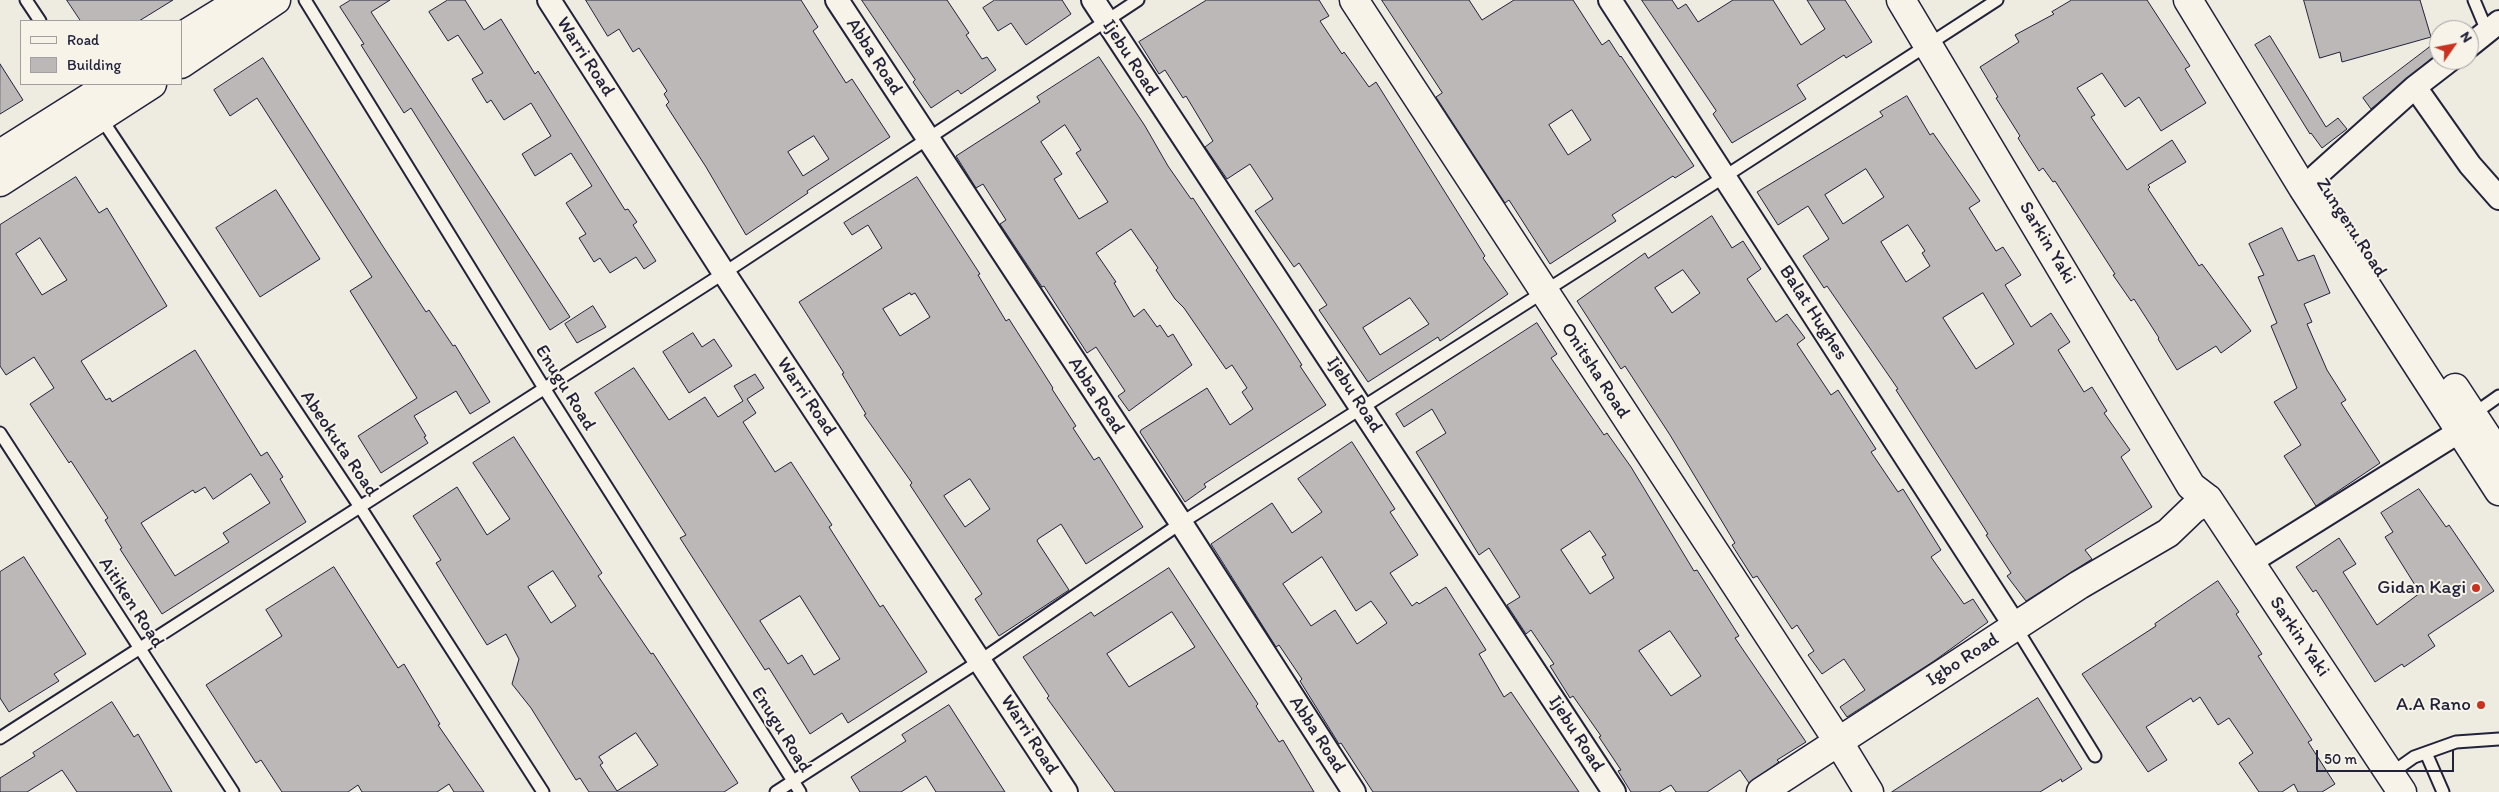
<!DOCTYPE html>
<style>
body{margin:0}
#map{position:relative;width:2499px;height:792px;overflow:hidden;background:#eeebe1;font-family:Itim,sans-serif}
canvas{display:block}
.legend{position:absolute;left:20px;top:20px;width:162px;height:65px;box-sizing:border-box;background:#f7f3e8;border:1px solid #a29fa3;margin:0;padding:6px 9px;list-style:none;font-size:15px;color:#22223b}
.legend li{display:flex;align-items:center;gap:10px;height:25px}
.legend b{width:25px;border:1px solid #a29fa3}
.north{position:absolute;left:2429px;top:20px;width:50px;height:50px;box-sizing:border-box;background:#f7f3e8;border:1px solid #a29fa3;border-radius:50%;rotate:57deg;font-size:14px;font-weight:700;line-height:20px;text-align:center;color:#22223b}
.north::after{content:'';display:block;margin:auto;width:18px;height:22px;background:#c8321e;clip-path:polygon(50% 0,100% 100%,50% 72%,0 100%)}
.scale{position:absolute;left:2316px;top:750px;width:138px;height:22px;box-sizing:border-box;border:2px solid #22223b;border-top:0;padding-left:6px;font-size:15px;line-height:18px;white-space:nowrap;color:#22223b;-webkit-text-stroke:4px #f7f3e8;paint-order:stroke}
</style>
<div id="map">
<canvas width="2499" height="792"></canvas>
<ul class="legend">
<li><b style="height:6px;background:#f7f3e8"></b>Road</li>
<li><b style="height:14px;background:#bbb8b7"></b>Building</li>
</ul>
<div class="north">N</div>
<div class="scale">50 m</div>
</div>
<script>
const ctx = document.querySelector('canvas').getContext('2d');
ctx.lineJoin = 'round';
function fill(path, color) { ctx.fillStyle = color; ctx.fill(path, 'evenodd'); }
function stroke(path, color, width, dash) { ctx.strokeStyle = color; ctx.lineWidth = width; ctx.lineCap = dash ? 'butt' : 'round'; ctx.setLineDash(dash || []); ctx.stroke(path); }
function write(font, color, halo, rows, align = 'center') {
  ctx.font = font + ' Itim,sans-serif'; ctx.lineWidth = 4; ctx.setLineDash([]); ctx.textBaseline = 'middle'; ctx.strokeStyle = halo; ctx.fillStyle = color; for (const [text, x, y, turn = 0] of rows) {
    ctx.save(); ctx.translate(x, y); ctx.rotate((+turn || 0) * Math.PI / 180); ctx.textAlign = isNaN(turn) ? turn : align; if (halo) ctx.strokeText(text, 0, 0); ctx.fillText(text, 0, 0); ctx.restore();
  }
}
const building = new Path2D(`
 M67,0H173L139,21H81Z
 M351,0H390L371,12L570,317L550,330L411,108L404,113L361,45L364,44L340,7Z
 M448,0H465L484,30L501,19L535,74L538,71L625,210L628,209L637,222L633,225L656,261L644,269L636,257L610,273L600,258L594,262L579,238L586,234L566,203L592,186L571,153L535,176L522,154L551,136L531,103L504,120L491,100L487,103L472,79L483,73L458,35L448,41L429,12Z
 M586,0H801L818,27L813,31L846,83L852,79L890,137L807,191L808,193L746,235L706,167L666,105L669,102L664,94L667,91L639,48L633,52L619,29L608,36ZM814,136L829,159L803,176L788,152Z
 M862,0H947L969,33L966,35L982,59L987,57L996,70L961,94L958,90L931,108L913,82L915,80Z
 M995,0H1062L1071,14L1026,45L1011,23L998,31L983,8Z
 M1207,0H1319L1329,16L1320,21L1342,54L1344,52L1369,87L1376,82L1485,256L1483,258L1508,294L1440,341L1438,337L1368,382L1319,310L1327,305L1299,263L1294,267L1255,211L1273,199L1250,164L1227,179L1205,147L1213,141L1186,96L1183,98L1165,70L1159,74L1139,42ZM1410,298L1429,324L1380,355L1363,328Z
 M1382,0H1469L1482,20L1514,0H1573L1602,45L1609,40L1620,57L1621,56L1694,166L1675,178L1673,176L1612,215L1616,221L1550,264L1509,200L1505,203L1436,97L1442,93ZM1572,110L1591,140L1568,155L1549,125Z
 M1642,0H1672L1678,9L1686,4L1698,22L1733,0H1773L1801,45L1825,29L1807,0H1845L1872,42L1846,58L1844,55L1797,85L1806,99L1732,143L1713,114L1716,111Z
 M2072,0H2147L2190,66L2185,69L2206,103L2161,131L2139,97L2125,107L2102,73L2077,88L2095,115L2091,117L2127,170L2172,140L2186,162L2148,185L2150,187L2148,189L2199,266L2202,264L2251,331L2221,353L2216,346L2177,370L2158,339L2159,338L2134,299L2131,301L2113,275L2115,274L2055,181L2053,182L2043,168L2039,171L2018,138L2020,136L1996,98L1998,97L1980,67L2019,42L2015,35L2054,14L2052,12Z
 M2304,0H2420L2431,37L2342,62L2340,52L2320,58Z
 M2270,36L2326,127L2338,118L2347,129L2322,148L2311,133L2310,134L2255,45Z
 M2439,40V52L2371,109L2363,98Z
 M1099,57L1145,126L1168,166L1191,199L1193,198L1279,329L1302,365L1300,366L1326,405L1204,484L1206,487L1185,502L1140,432L1141,430L1207,388L1230,425L1253,409L1242,392L1247,388L1232,365L1226,369L1184,308L1175,299L1156,270L1158,268L1131,229L1096,253L1116,282L1114,283L1134,317L1144,309L1157,327L1160,325L1168,337L1173,334L1192,365L1129,411L1118,396L1125,391L1096,347L1087,353L1044,286L1042,287L1000,224L1006,220L983,184L976,188L956,156L1040,102L1037,97ZM1065,125L1081,150L1076,153L1108,202L1079,219L1054,179L1062,174L1041,142Z
 M263,58L384,248L426,312L429,310L453,346L455,345L490,402L470,414L456,391L414,416L426,436L424,437L428,443L381,473L358,436L417,398L350,291L372,277L257,98L230,116L214,90Z
 M0,64L23,100L0,114Z
 M1907,96L1930,135L1933,133L1980,201L1969,208L1996,251L2003,247L2021,275L2005,285L2031,327L2051,313L2070,342L2058,350L2084,392L2092,387L2107,411L2104,413L2130,450L2121,457L2152,507L2085,550L2092,559L2026,601L2007,576L2011,573L1986,535L1988,534L1896,390L1898,389L1827,286L1824,288L1803,256L1829,239L1808,206L1778,225L1757,192L1883,116L1880,112ZM1866,169L1884,197L1843,224L1825,195ZM1908,225L1925,251L1922,253L1930,266L1906,282L1881,242ZM1983,293L2014,344L1976,369L1943,318Z
 M76,177L99,213L107,208L167,306L81,361L106,400L110,398L112,402L195,350L261,456L267,452L283,477L280,479L306,522L162,614L120,549L122,548L105,520L108,518L71,461L69,463L30,404L54,388L34,357L6,375L0,366V225ZM40,238L67,280L42,295L16,254ZM251,474L270,503L223,533L229,542L175,576L141,523L193,490L195,493L205,487L213,499Z
 M917,177L980,274L978,275L1006,321L1009,319L1053,388L1052,389L1076,426L1073,428L1094,460L1099,457L1143,527L1086,564L1061,524L1038,539L1037,541L1069,590L999,636L975,599L982,594L910,485L912,483L864,415L866,414L842,374L844,373L799,302L882,248L868,225L852,235L844,223ZM910,293L911,295L915,293L930,317L900,336L883,309ZM970,479L990,509L965,527L944,496Z
 M276,190L320,259L260,297L216,228Z
 M1712,216L1732,248L1743,241L1761,269L1747,279L1776,322L1787,314L1805,338L1797,344L1831,395L1838,390L1876,449L1871,452L1898,492L1903,489L1941,550L1931,557L1964,604L1973,599L1988,622L1934,661L1847,717L1840,707L1865,690L1844,659L1822,674L1808,655L1814,651L1797,625L1792,629L1757,576L1753,578L1732,545L1735,543L1670,435L1625,366L1621,369L1577,301L1645,253L1648,258ZM1683,270L1700,293L1672,313L1655,288Z
 M2282,228L2298,261L2314,255L2330,293L2304,304L2312,322L2307,324L2327,370L2346,400L2341,403L2380,463L2316,506L2284,456L2301,445L2274,402L2297,388L2271,326L2277,323L2258,277L2264,275L2249,244Z
 M593,306L606,327L577,343L565,324Z
 M1537,323L1557,354L1551,358L1604,435L1607,433L1631,467L1694,571L1697,570L1739,636L1735,638L1806,742L1777,760L1779,762L1749,783L1740,770L1707,792H1676L1671,785L1659,792H1631L1618,771L1621,770L1599,737L1601,736L1573,696L1570,698L1550,666L1554,664L1531,630L1526,634L1507,605L1520,597L1489,548L1479,555L1416,452L1446,433L1432,409L1404,427L1396,414ZM1590,531L1606,555L1602,557L1614,578L1590,594L1561,550ZM1670,631L1701,676L1671,696L1639,651Z
 M693,333L702,347L714,339L732,366L689,393L663,352Z
 M634,368L669,420L705,397L718,417L743,401L734,386L755,374L764,388L747,399L756,413L743,422L775,472L791,462L832,525L829,527L880,607L883,605L927,672L848,723L842,713L810,734L769,668L765,670L680,538L686,535L595,393ZM800,596L840,659L814,675L802,655L788,664L760,621Z
 M514,437L602,573L598,576L651,654L653,653L738,783L724,792H589L580,778L576,780L531,708L512,684L519,659L506,634L487,645L452,589L436,563L441,560L413,516L457,487L487,535L510,519L473,463ZM553,571L576,606L551,623L528,587ZM636,733L658,765L617,791L600,765L603,763L599,757Z
 M1352,442L1395,509L1390,512L1418,555L1390,573L1412,606L1417,602L1419,604L1446,587L1486,650L1479,654L1504,697L1511,692L1579,792H1373L1341,743L1339,744L1300,681L1302,679L1279,645L1276,647L1211,544L1272,503L1292,533L1322,512L1298,479ZM1322,557L1356,611L1371,601L1387,623L1357,644L1335,610L1311,626L1283,584Z
 M2419,489L2446,527L2449,525L2494,591L2428,635L2435,646L2404,667L2402,664L2375,682L2316,590L2313,592L2296,567L2339,538L2356,564L2343,572L2377,625L2420,593L2385,537L2393,532L2381,513Z
 M24,557L86,654L54,674L59,681L9,712L0,698V572Z
 M334,567L398,668L404,664L440,724L438,725L484,792H454L449,784L437,792H362L358,785L348,792H282L261,760L256,763L206,685L282,636L266,610Z
 M1169,568L1258,704L1256,706L1279,742L1283,740L1314,792H1115L1047,698L1049,696L1023,657L1091,612L1094,616ZM1172,612L1195,647L1129,687L1107,654Z
 M2218,581L2239,612L2236,614L2262,654L2258,656L2312,740L2308,742L2335,784L2322,792H2298L2294,784L2282,792H2259L2239,763L2253,753L2229,718L2218,725L2200,697L2193,702L2191,698L2146,727L2167,760L2148,772L2082,674L2156,626L2155,624Z
 M2038,698L2082,769L2062,782L2061,779L2040,792H1892Z
 M112,702L134,737L138,734L172,792H77L62,770L27,792H0V778L35,756L33,753Z
 M949,705L1005,792H936L926,776L901,792H860L851,777L906,741L902,735Z`);
const service = new Path2D(`
 M26,0L40,21
 M305,0L544,388L800,792
 M2474,0L2487,31
 M101,118L360,507L543,792
 M2472,415L2499,396
 M0,433L233,792
 M2015,626L2095,756
 M0,738L724,273L1138,0
 M2426,753L2443,792
 M2390,774L2414,757L2456,742L2499,739
 M776,792L981,660L1181,523L1724,177L1997,0`);
const minor = new Path2D(`
 M549,0L724,273L1066,792
 M837,0L1181,523L1354,792
 M1093,0L1614,792
 M1610,0L2015,626
 M2469,46L2499,22
 M2415,87L2470,165L2499,198
 M2317,175L2415,87L2450,60
 M2249,563L2460,431`);
const tertiary = new Path2D(`
 M1354,0L1838,741L1869,792
 M1901,0L2191,486L2208,499L2402,792
 M2188,0L2303,188L2499,491
 M2455,388L2499,455
 M1761,792L2079,585L2168,533L2193,509L2208,499`);
const secondary = new Path2D(`
 M181,37L241,0
 M181,64L276,0
 M0,154L111,84
 M0,182L152,84`);
const markers = [
 [2476,588,5,"#c8321e"],
 [2481,705,5,"#c8321e"]
];
const streetNames = [
 ["Warri Road",585,57,57],
 ["Abba Road",874,57,57],
 ["Ijebu Road",1130,58,57],
 ["Zungeru Road",2351,228,57],
 ["Sarkin Yaki",2047,243,59],
 ["Balat Hughes",1813,313,57],
 ["Onitsha Road",1595,371,57],
 ["Enugu Road",565,388,58],
 ["Ijebu Road",1354,395,57],
 ["Abba Road",1096,396,57],
 ["Warri Road",806,397,56],
 ["Abeokuta Road",339,444,56],
 ["Aitiken Road",131,603,57],
 ["Sarkin Yaki",2299,637,56],
 ["Igbo Road",1963,660,-33],
 ["Enugu Road",781,730,58],
 ["Ijebu Road",1576,734,57],
 ["Warri Road",1029,735,57],
 ["Abba Road",1317,735,57]
];
const poiNames = [
 ["Gidan Kagi",2466,588],
 ["A.A Rano",2471,705]
];
fill(building, '#bbb8b7');
stroke(building, '#22223b', 1);
stroke(service, '#22223b', 15);
stroke(minor, '#22223b', 26);
stroke(tertiary, '#22223b', 31);
stroke(secondary, '#22223b', 31);
stroke(service, '#f7f3e8', 11);
stroke(minor, '#f7f3e8', 22);
stroke(tertiary, '#f7f3e8', 28);
stroke(secondary, '#f7f3e8', 28);
for (const [x, y, r, color] of markers) { const dot = new Path2D(); dot.arc(x, y, r, 0, 2 * Math.PI); ctx.fillStyle = color; ctx.fill(dot); stroke(dot, '#f7f3e8', 2); }
write('19px', '#22223b', '#f7f3e8', streetNames);
write('19px', '#22223b', '#f7f3e8', poiNames, 'right');
</script>
